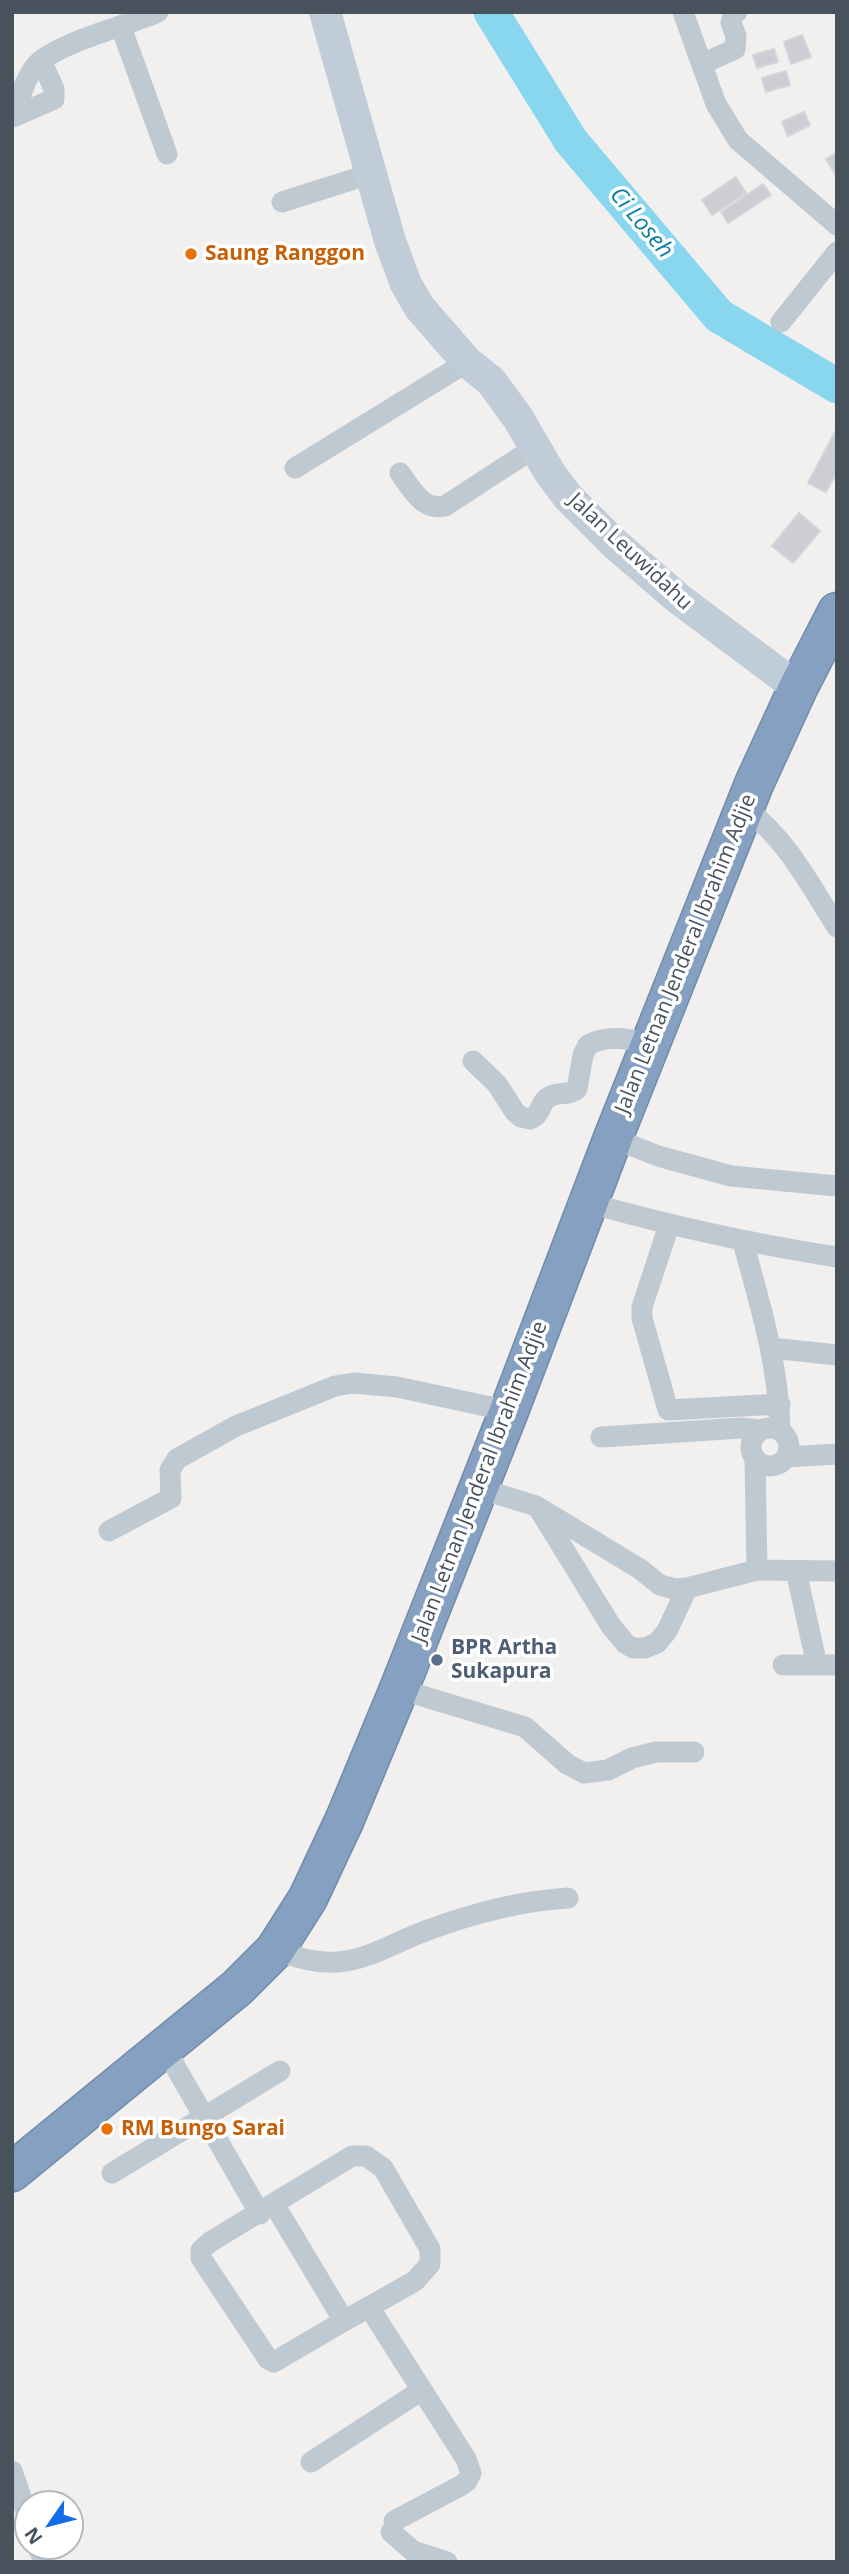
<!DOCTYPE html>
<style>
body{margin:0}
#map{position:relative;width:849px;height:2574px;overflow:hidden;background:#f2efef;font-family:"Open Sans",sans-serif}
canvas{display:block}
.frame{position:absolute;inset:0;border:14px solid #47525d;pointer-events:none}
.north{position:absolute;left:14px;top:2490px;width:70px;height:70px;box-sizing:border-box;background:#fff;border:2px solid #b5babe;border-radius:50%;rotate:235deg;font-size:19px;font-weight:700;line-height:28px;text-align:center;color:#47525d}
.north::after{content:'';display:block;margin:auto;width:24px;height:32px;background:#136be8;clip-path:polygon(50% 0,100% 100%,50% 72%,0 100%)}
</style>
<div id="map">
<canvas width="849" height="2574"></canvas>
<div class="frame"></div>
<div class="north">N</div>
</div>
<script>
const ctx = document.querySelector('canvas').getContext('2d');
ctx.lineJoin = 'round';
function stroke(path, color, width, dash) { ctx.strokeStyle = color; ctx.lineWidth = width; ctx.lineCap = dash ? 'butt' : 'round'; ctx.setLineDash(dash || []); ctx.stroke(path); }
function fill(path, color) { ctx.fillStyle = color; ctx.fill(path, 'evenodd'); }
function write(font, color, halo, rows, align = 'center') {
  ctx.font = font + ' "Open Sans",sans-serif'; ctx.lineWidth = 7; ctx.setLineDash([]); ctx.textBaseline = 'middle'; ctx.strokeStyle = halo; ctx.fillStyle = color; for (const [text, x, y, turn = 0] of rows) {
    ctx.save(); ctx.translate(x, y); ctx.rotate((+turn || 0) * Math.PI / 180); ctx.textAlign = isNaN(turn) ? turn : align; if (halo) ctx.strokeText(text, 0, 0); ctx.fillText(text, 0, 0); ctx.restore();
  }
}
const river = new Path2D(`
 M491,12L571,141L719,316L837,386`);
const building = new Path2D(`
 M802,35L811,57L791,64L784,42Z
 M774,49L778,62L757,68L753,55Z
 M786,71L790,85L766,92L762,78Z
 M804,112L810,125L788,136L782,122Z
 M837,152V177L826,159Z
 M736,177L746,193L712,215L702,200Z
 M763,184L771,195L728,223L721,212Z
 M835,432L837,472L826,492L808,483Z
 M799,513L820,531L793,563L772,546Z`);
const street = new Path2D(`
 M683,12L716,104L738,140L837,225
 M121,27L167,154
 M702,64L735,49L736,36L731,23L733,15L737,12
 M15,116L54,99V89L41,60
 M12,117L15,116C19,98 27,70 43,59C74,38 123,27 158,12
 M282,202L370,174
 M781,322L837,252
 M295,468L467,362
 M400,473C412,489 422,511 445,506L534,448
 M746,809C787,839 810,885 837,927
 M473,1061L497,1084L515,1112L521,1117L530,1119C543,1114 539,1102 549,1097C558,1091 569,1096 577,1089L583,1055L588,1045C607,1034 630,1039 650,1044
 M613,1138L658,1156L731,1176L837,1186
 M589,1203C671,1226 753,1244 837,1257
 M669,1225L642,1307V1318L668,1410L780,1404
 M743,1242C760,1304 779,1366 780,1431
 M771,1348L837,1355
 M751 1447a19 19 0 1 1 38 0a19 19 0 1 1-38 0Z
 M601,1437L742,1428L761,1430
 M786,1457L837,1454
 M755,1460L757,1570
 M478,1488L536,1506L640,1569L660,1585L675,1589L687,1588L757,1570L837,1571
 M539,1509L611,1626L626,1644L633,1648H645L657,1643L667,1631L687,1588
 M109,1531L171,1498L170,1470L177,1459L236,1426L335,1386L354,1383L397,1387L509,1411
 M796,1571L817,1665
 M783,1665H837
 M399,1689L525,1727L567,1764L584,1773L608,1770L632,1758L656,1752H694
 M275,1950C296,1957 316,1964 338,1962C369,1960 399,1940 428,1930C474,1913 519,1901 568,1898
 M164,2047L260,2214
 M112,2173L280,2071
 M274,2204L344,2321L274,2362L268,2359L201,2258V2250L210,2242L352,2156H366L383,2168L430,2249V2264L415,2281L344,2321
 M369,2307L466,2459L471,2473L467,2481L462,2485L394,2521
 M311,2462L422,2390
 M12,2471L28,2517
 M391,2532L413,2551L447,2562
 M38,2546L44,2562`);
const secondary = new Path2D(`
 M325,12L390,241L406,284L420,308L467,362L491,381L518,418L550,473L568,497L615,544L679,599L798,688`);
const highway = new Path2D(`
 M12,2172L237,1988L275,1950L308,1898L345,1819L399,1689L509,1411L613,1138L754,784L798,688L837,612`);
const markers = [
 [191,254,7,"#e8710a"],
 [437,1660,7,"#5c6f8a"],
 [107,2129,7,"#e8710a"]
];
const foodNames = [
 ["Saung Ranggon",205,254],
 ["RM Bungo Sarai",121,2129]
];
const streetNames = [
 ["Jalan Leuwidahu",630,552,43],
 ["Jalan Letnan Jenderal Ibrahim Adjie",686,954,-68],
 ["Jalan Letnan Jenderal Ibrahim Adjie",480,1482,-69]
];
const serviceNames = [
 ["BPR Artha",451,1648],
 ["Sukapura",451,1672]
];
const waterNames = [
 ["Ci Loseh",641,223,50]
];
stroke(river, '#88d7ef', 35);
fill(building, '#ccced4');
stroke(building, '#d3d5db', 2);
stroke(highway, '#708bab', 41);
stroke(street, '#bfc9d2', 21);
stroke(secondary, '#c1ccd9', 32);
stroke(highway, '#85a0c0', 38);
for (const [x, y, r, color] of markers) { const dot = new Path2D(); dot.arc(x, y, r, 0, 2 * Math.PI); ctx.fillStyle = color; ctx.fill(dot); stroke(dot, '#fff', 2.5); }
write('bold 21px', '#c56008', '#fff', foodNames, 'left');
write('21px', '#47525d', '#fff', streetNames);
write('bold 21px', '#4e5e75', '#fff', serviceNames, 'left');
write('italic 23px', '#087da0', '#fff', waterNames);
</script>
